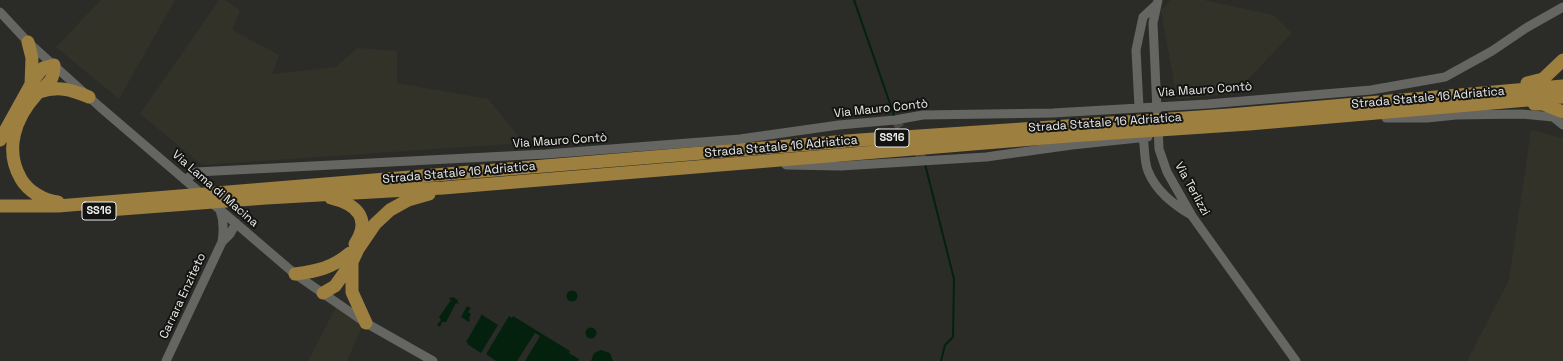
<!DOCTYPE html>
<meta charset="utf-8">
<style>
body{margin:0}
canvas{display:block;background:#2b2b28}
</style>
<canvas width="1563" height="361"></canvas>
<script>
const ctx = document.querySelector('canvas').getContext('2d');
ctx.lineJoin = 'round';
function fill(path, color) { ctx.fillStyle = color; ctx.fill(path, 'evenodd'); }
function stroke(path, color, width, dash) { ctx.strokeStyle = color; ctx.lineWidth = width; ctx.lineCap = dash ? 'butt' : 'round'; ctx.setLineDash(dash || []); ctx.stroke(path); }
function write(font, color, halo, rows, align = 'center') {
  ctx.font = font + ' "Space Grotesk",sans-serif'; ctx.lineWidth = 4; ctx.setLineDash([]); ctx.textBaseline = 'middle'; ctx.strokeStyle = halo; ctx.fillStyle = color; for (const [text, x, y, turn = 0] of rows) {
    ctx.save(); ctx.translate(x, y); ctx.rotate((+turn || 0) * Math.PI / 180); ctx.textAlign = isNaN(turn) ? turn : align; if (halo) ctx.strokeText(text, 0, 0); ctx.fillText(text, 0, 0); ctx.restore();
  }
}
const built = new Path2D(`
 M101,0H175L119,99L56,47Z
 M219,0H225L240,10L232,30L279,55L272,74L336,67L357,48L397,51V83L488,99L524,143L202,165L140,114Z
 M1170,0H1204L1273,15L1292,33L1234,94L1177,99L1161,11Z
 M1531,130L1563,138V361H1467L1509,280Z
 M336,307L362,326L347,361H308Z`);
const water = new Path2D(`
 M566.5 296a5.5 5.5 0 1 1 11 0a5.5 5.5 0 1 1-11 0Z
 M450,297L452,298L453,297L458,300L457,302L459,303L458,304L456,303L446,322H442L440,327L437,325L441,320L439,317L451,300L449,299Z
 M467,306L471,308L468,312L471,314L469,318L470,320L469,322L461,317Z
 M481,314L498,325L481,353L467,344L468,343L466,342L481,316Z
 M509,316L512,318L513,316L570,351L569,353L579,359L578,361H525L540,336L535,333L517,361H496L486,354Z
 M585.5 333a5.5 5.5 0 1 1 11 0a5.5 5.5 0 1 1-11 0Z
 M601,350L610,353L613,361H591L594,353Z`);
const stream = new Path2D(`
 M854,0L895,118
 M925,164L954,279L953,337L945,345L941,361`);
const minorTunnel = new Path2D(`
 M895,120L924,161`);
const minor = new Path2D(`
 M0,12L28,42L100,107L295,274L366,323L433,361
 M1139,107L1136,50L1143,17L1157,4
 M1157,111L1153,23L1158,0
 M1386,118H1427L1456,115L1522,114L1553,117L1563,125
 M1158,126L1159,149L1167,172L1192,216L1296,361
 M1143,137C1145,148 1144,162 1148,171C1156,191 1173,204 1191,215
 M786,165L841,166L986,157L1072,145L1148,137
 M185,180L196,172L546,154L740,139L839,125L895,120L923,115L1053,113L1208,104L1371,90L1445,77L1492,51L1526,28L1563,7
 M222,242L230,234L236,223
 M166,361L222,242C224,230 224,221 220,210`);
const highway = new Path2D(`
 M28,42L32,58L31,85
 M1527,83L1543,79L1563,60
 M39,92C58,86 70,89 89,97
 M1534,104H1543L1563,112
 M0,140L34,79L43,68L54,65C54,84 46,83 36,95C15,118 4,150 21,179C28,191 44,201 58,202
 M331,198C356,204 372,218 355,244
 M0,206H58L860,140L1229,115L1563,86
 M95,211L266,198L443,188L1069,136L1249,124L1563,97
 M352,262V292L366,323
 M295,274C318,271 332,268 350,253
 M323,293L335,286L352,262L358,249L375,224L390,210L408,200L429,194`);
const shields = [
 [892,138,34],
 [99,211,34]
];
const shieldNames = [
 ["SS16",892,138],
 ["SS16",99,211]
];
const streetNames = [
 ["Via Mauro Contò",1205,90,-4],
 ["Strada Statale 16 Adriatica",1428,98,-5],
 ["Via Mauro Contò",881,109,-6],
 ["Strada Statale 16 Adriatica",1105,123,-4],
 ["Via Mauro Contò",560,141,-4],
 ["Strada Statale 16 Adriatica",781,147,-5],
 ["Strada Statale 16 Adriatica",459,173,-5],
 ["Via Lama di Macina",215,189,41],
 ["Via Terlizzi",1192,189,61],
 ["Carrara Enziteto",183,296,-65]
];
fill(built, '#323229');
fill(water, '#04210e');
stroke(stream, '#04210e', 2);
stroke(minorTunnel, '#484845', 9, [9, 4.5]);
stroke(minor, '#656562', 9);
stroke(highway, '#9d7f3f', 13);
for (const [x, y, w] of shields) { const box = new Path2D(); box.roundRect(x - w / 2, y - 9, w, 18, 3); ctx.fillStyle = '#131312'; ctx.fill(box); stroke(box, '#ececea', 1); }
write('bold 11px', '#ececea', null, shieldNames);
write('12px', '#ececea', '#131312', streetNames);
</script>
